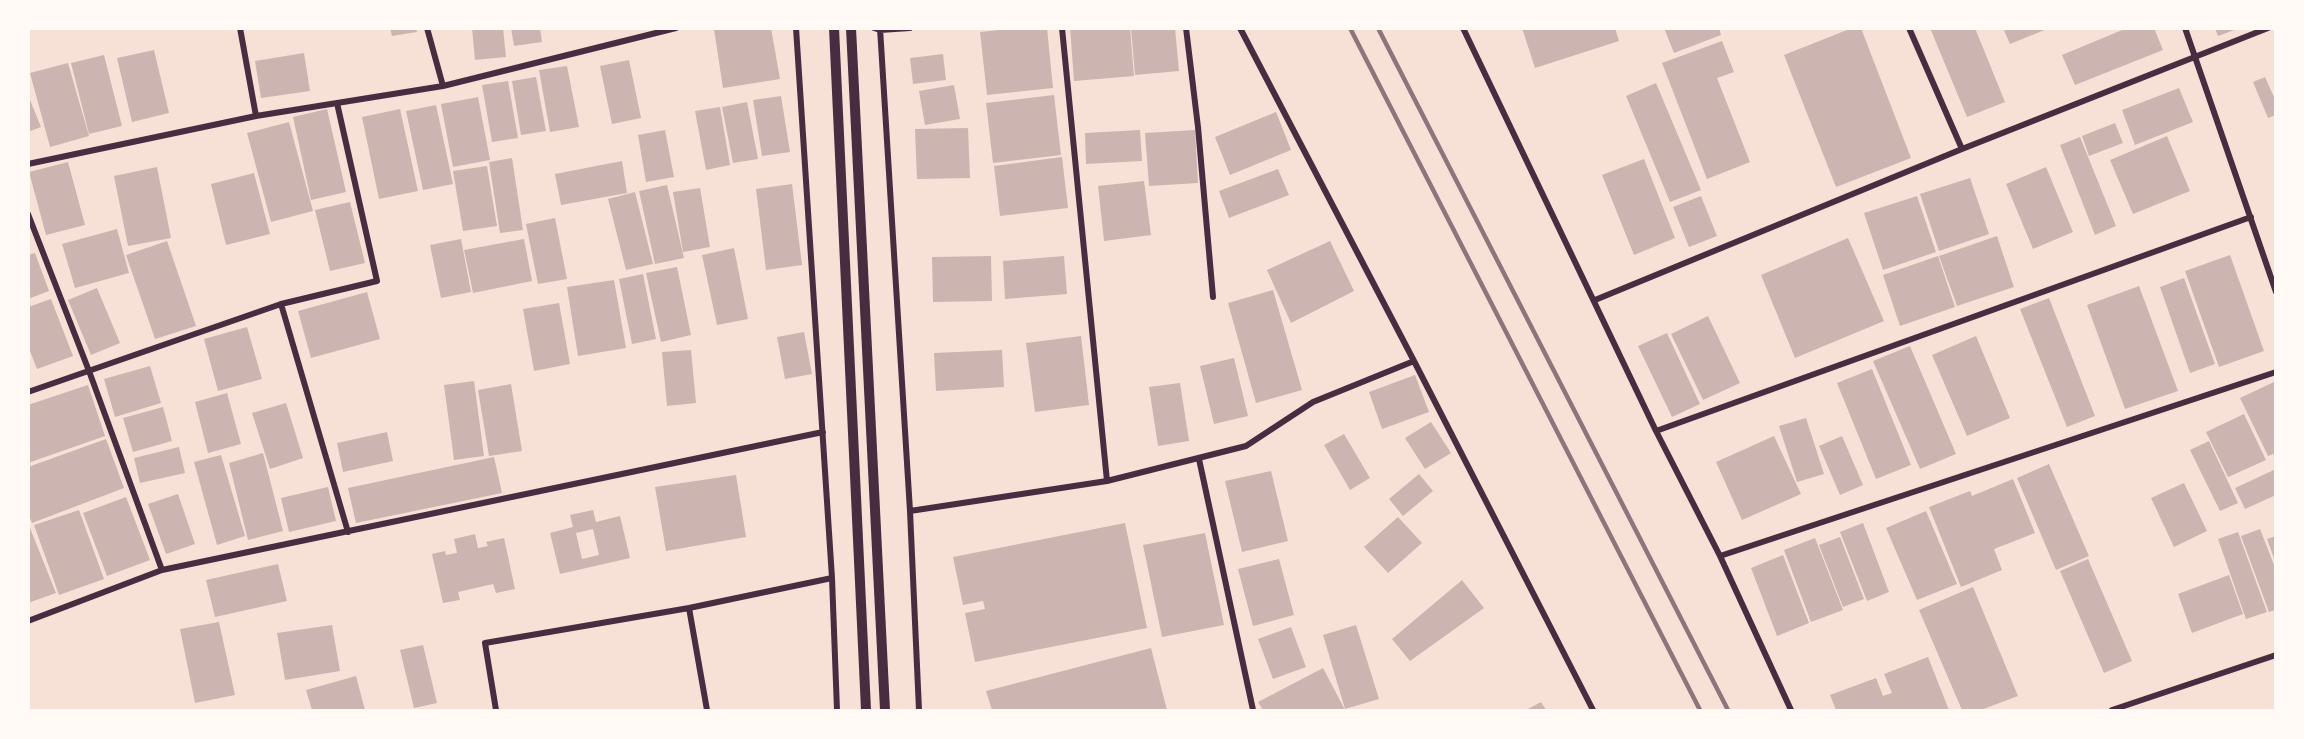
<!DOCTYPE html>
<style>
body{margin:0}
#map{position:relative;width:2304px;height:739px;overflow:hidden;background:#f7e1d7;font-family:"Space Grotesk",sans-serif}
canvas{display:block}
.frame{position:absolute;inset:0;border:30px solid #fffaf5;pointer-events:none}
</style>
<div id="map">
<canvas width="2304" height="739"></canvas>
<div class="frame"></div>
</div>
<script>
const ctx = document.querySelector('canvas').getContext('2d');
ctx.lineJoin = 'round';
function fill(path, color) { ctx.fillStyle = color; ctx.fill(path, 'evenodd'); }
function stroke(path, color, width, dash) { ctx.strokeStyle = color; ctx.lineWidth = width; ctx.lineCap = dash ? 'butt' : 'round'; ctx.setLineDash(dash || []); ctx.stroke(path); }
const building = new Path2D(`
 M390,28H416L417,32L392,36Z
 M472,28H503L506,57L475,60Z
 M511,28H540L542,42L514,46Z
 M720,28H771L780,79L723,88L714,29Z
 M1018,28H1047L1053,88L987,95L980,32Z
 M1070,28H1130L1134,76L1074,81Z
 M1131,28H1175L1179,71L1135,75Z
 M1522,28H1615L1619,41L1535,68Z
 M1664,28H1719L1721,35L1674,53Z
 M1852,28H1861L1911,158L1836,187L1784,55Z
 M1930,28H1975L2005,102L1967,117Z
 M2003,28H2047V29L2010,44Z
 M2127,28H2154L2163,50L2075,85L2062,55Z
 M2215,28H2237V29L2218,36Z
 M1722,41L1734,72L1717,78L1750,162L1707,179L1662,63Z
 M154,50L169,113L132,122L117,58Z
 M304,53L310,91L261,98L255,61Z
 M943,54L946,80L913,84L910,58Z
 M104,55L122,126L89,134L71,63Z
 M629,60L641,118L612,124L600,66Z
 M68,63L89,136L50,147L30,73Z
 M567,66L579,127L550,132L539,70Z
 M536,77L546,131L521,135L512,81Z
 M2265,77L2274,97L2276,96V115L2268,118L2253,82Z
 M508,81L518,138L492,142L482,85Z
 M1656,83L1701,190L1670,202L1626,96Z
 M954,85L960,119L925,125L919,91Z
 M2179,88L2193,122L2135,145L2122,110Z
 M28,95L41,127L28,132Z
 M1054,95L1061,155L993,163L986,103Z
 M781,96L790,152L762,156L753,100Z
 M478,97L490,160L453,167L441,104Z
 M747,102L758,159L733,163L722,107Z
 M436,105L453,184L423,190L406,111Z
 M720,107L730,165L706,170L695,111Z
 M327,109L346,192L311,200L293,117Z
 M400,109L418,191L379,199L362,117Z
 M1276,112L1291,150L1230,175L1215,137Z
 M289,122L313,211L271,222L247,133Z
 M2115,123L2123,143L2089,156L2082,136Z
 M968,128L970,178L917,179L915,129Z
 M665,130L674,177L646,182L638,135Z
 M1140,130L1142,161L1086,164L1085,133Z
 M1195,130L1198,183L1149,186L1145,133Z
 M2167,136L2190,191L2133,214L2110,160Z
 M2080,137L2116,226L2095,235L2060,145Z
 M1062,157L1068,208L1000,216L994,166Z
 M512,158L523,230L500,233L489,162Z
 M1644,159L1675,238L1634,255L1602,175Z
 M622,161L627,193L561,205L555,174Z
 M68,162L85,225L46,235L29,172Z
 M487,166L497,226L463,231L453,171Z
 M157,167L171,238L128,246L114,176Z
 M2046,167L2073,232L2033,249L2006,184Z
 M1278,169L1289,195L1229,218L1219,191Z
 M254,173L270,234L226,245L211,184Z
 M1970,178L1989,234L1939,251L1920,194Z
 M1144,181L1151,235L1104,241L1098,186Z
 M792,184L802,265L766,270L756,189Z
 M667,185L684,258L655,264L639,191Z
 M700,188L710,247L683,252L673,192Z
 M635,192L653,264L626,270L608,199Z
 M1701,196L1717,236L1689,247L1673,207Z
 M1917,196L1936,252L1883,270L1864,213Z
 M350,202L365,263L330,271L315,210Z
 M555,218L567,279L538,284L526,224Z
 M117,229L129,273L75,288L62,244Z
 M1997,236L2014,287L1957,306L1939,256Z
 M1848,238L1884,321L1795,358L1761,275Z
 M461,239L471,292L441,298L430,245Z
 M524,239L532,281L473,293L464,250Z
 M167,241L196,326L155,339L126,255Z
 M1330,241L1354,291L1291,323L1267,270Z
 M734,248L748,319L717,325L702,255Z
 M35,253L49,291L28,299V255Z
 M2230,255L2264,351L2219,367L2185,271Z
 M991,256L992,301L933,302L932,257Z
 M1064,256L1067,294L1005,299L1003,261Z
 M1938,256L1955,307L1900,326L1883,275Z
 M677,267L691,335L661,342L646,273Z
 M643,274L656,339L632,344L619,279Z
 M2184,278L2215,364L2190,373L2160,287Z
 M614,280L626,348L578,356L567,287Z
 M2139,286L2178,391L2125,409L2087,305Z
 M97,288L120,343L91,355L68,300Z
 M1273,290L1302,390L1256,403L1228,303Z
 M367,292L380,339L311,358L298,311Z
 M2049,298L2095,416L2067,427L2020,309Z
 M51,299L73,356L37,369L28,346V307Z
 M559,303L570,364L534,371L523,309Z
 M1708,316L1740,383L1703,400L1671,334Z
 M247,327L262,379L218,391L204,339Z
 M804,332L812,374L785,379L777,337Z
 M1667,333L1700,404L1672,417L1638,346Z
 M1081,336L1089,405L1035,412L1026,343Z
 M1976,336L2010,418L1967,436L1932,355Z
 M1910,346L1956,454L1920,469L1873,361Z
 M691,350L696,403L667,406L662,352Z
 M1002,350L1004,387L936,391L934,353Z
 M1234,358L1248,416L1214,424L1200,366Z
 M150,366L161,403L115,417L104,379Z
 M1872,369L1911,465L1876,479L1837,383Z
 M1415,375L1429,412L1382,429L1369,392Z
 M474,381L484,456L454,460L444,385Z
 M2276,381V453L2268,456L2240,398Z
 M1180,383L1189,441L1158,446L1149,387Z
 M511,384L522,451L489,456L478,390Z
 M88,385L105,436L28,463V405Z
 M227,393L241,444L208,453L195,402Z
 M286,403L303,458L270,469L252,413Z
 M163,407L172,441L133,452L123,418Z
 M2244,414L2266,460L2228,477L2206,432Z
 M1806,418L1824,474L1797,482L1779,426Z
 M1431,422L1451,453L1425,469L1405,438Z
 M387,432L393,461L343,472L337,443Z
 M1344,434L1370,478L1350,490L1324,445Z
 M1774,436L1801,494L1742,520L1716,462Z
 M1842,436L1863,485L1840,495L1819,446Z
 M106,439L124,488L32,523L28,513V467Z
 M2209,441L2238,503L2220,511L2190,450Z
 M179,447L185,473L140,483L134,458Z
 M263,453L283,531L248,540L229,463Z
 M221,455L245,536L217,545L194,462Z
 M494,457L502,493L356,523L348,488Z
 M2049,464L2089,556L2056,570L2017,478Z
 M2276,469V495L2245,509L2235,488Z
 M1271,471L1288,541L1242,552L1225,481Z
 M1419,474L1433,491L1403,516L1389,499Z
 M736,475L746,537L666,551L655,487Z
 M2013,479L2035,533L1994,549L2002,570L1961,587L1929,507L1970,491L1972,496Z
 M2184,483L2207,531L2174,547L2151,498Z
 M328,487L336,521L289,532L281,498Z
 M178,494L195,544L166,554L148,504Z
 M126,497L150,560L107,576L83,513Z
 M79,510L104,579L59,595L34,525Z
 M593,510L596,522L620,516L630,558L560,574L550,533L573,527L570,515ZM593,529L599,555L582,559L576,533Z
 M1926,511L1957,584L1917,600L1886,528Z
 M1398,517L1422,543L1388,573L1364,547Z
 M28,523L56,593L28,603Z
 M1125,523L1147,628L975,662L965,613L985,609L983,601L963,605L953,557Z
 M1863,523L1889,592L1867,601L1840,532Z
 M2260,529L2276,570V610L2269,612L2241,536Z
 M2238,532L2267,612L2246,619L2218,539Z
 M1205,533L1224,625L1162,637L1143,545Z
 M475,534L478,548L488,546L486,542L504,538L515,589L496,593L493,584L458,592L460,600L443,603L432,554L445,551L446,555L457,553L454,539Z
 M2276,536V561H2275L2267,539Z
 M1840,537L1864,599L1843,607L1819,545Z
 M1815,538L1843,610L1811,622L1784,550Z
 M1783,555L1809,623L1777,636L1751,568Z
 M1279,559L1294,615L1253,626L1238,569Z
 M2088,559L2132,661L2104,673L2060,571Z
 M278,564L287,601L215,617L206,580Z
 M2229,575L2243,614L2192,633L2178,594Z
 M1462,580L1484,608L1410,661L1392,639Z
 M1973,587L2018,696L1981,710H1962L1919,610Z
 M219,622L235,695L195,703L180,629Z
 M332,625L340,671L285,680L277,633Z
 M1356,625L1379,699L1345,709L1323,635Z
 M1291,627L1306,667L1273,679L1258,639Z
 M423,645L437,703L414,708L400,650Z
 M1151,648L1167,710H992L986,691Z
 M1928,657L1949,710H1836L1830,695L1876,678L1883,696L1892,693L1884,674Z
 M1323,668L1345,710H1263L1258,702Z
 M356,676L365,710H312L306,690Z
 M1541,702L1546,710H1526Z`);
const minor = new Path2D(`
 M240,28L256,116
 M427,28L443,86
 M796,28L832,578L837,710
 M874,28L880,30L910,28
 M880,28L910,511L919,710
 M1062,28L1107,481
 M1186,28L1198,127L1213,297
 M1240,28L1414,361L1593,710
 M1463,28L1656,431L1720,556L1791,710
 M1909,28L1962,149
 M2185,28L2276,292
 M28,164L256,116L443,86L676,28
 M28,214L89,371L162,570
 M1595,300L1962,149L2268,28
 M281,304L348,532
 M28,392L281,304L377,281L337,103
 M1656,431L2251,217
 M1199,459L1253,710
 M910,511L1107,481L1246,446L1313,402L1414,361
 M1720,556L2276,372
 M689,608L707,710
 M28,621L162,570L823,432
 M496,710L485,643L689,608L832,578
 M2112,710L2276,655`);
const tertiary = new Path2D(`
 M834,28L866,710
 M851,28L885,710`);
const rail = new Path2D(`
 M1350,28L1700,710
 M1378,28L1728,710`);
fill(building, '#ccb4b1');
stroke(minor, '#4a2c40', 6);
stroke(tertiary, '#4a2c40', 10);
stroke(rail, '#8f747c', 4.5);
</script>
